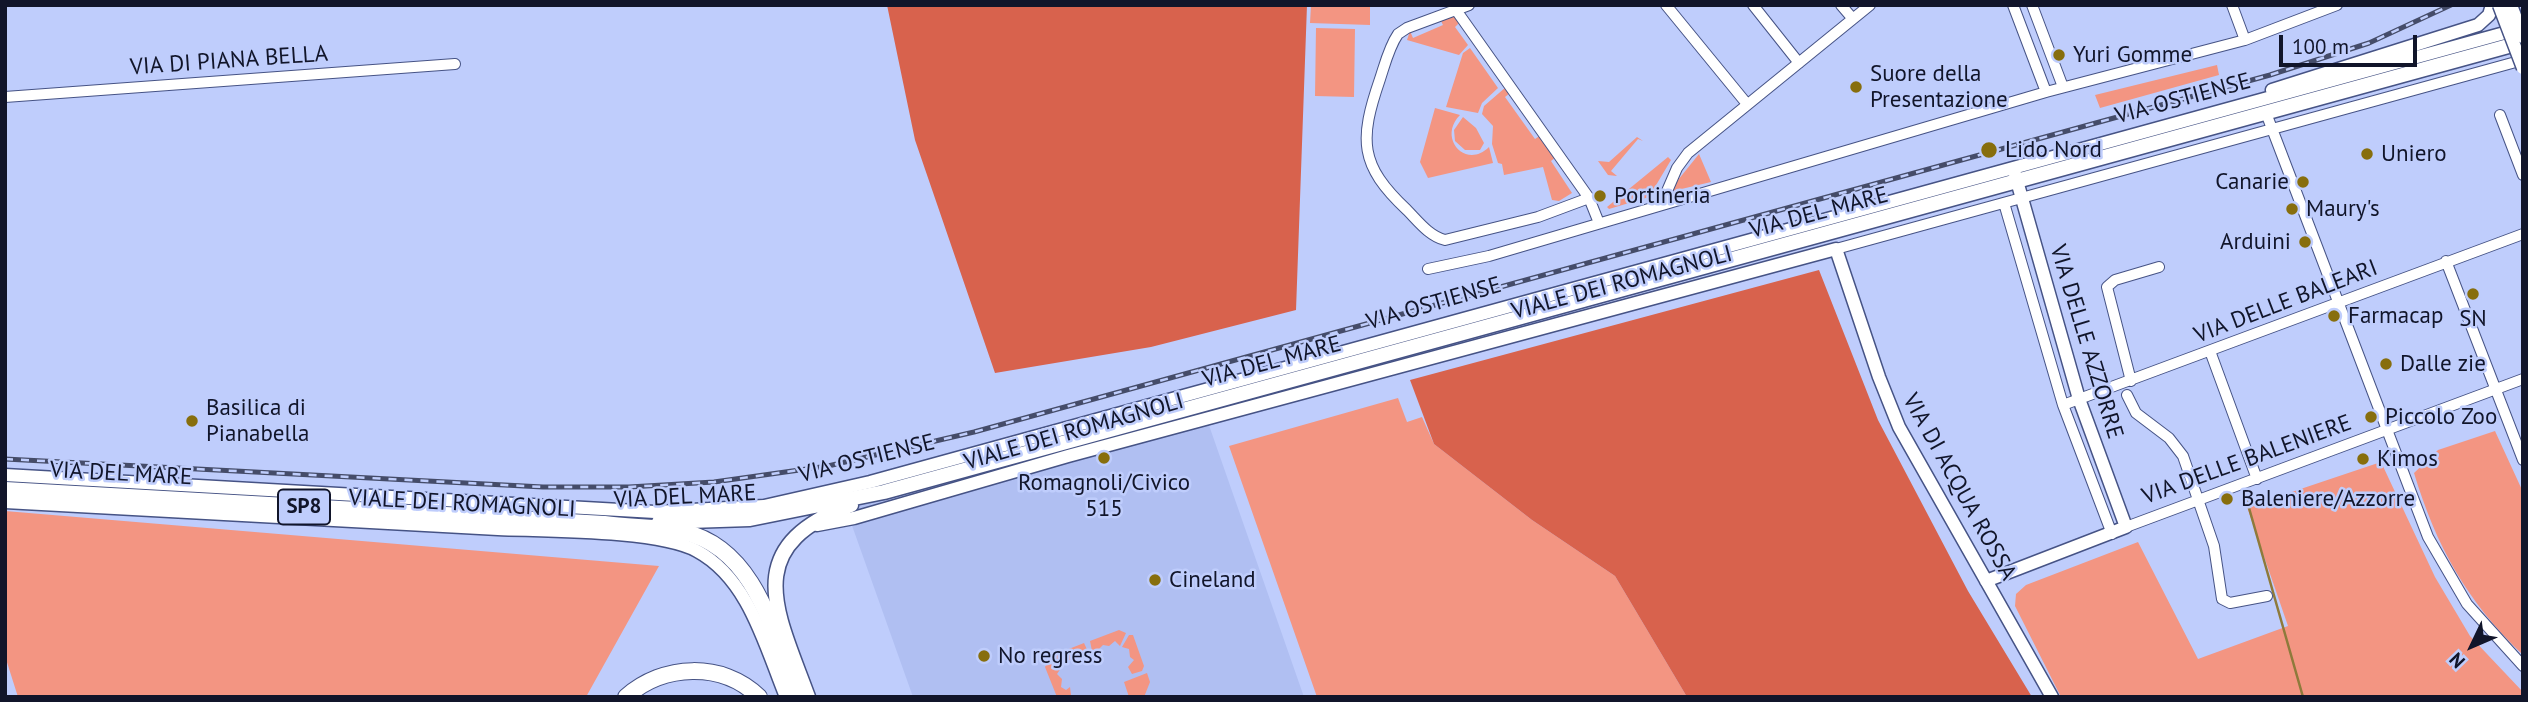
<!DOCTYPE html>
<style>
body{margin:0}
#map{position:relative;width:2528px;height:702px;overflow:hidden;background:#bfcdfc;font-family:"PT Sans",sans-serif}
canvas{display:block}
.frame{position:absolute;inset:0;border:7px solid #11152a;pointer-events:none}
.north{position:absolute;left:2437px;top:611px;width:70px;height:70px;-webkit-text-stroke:5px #bfcdfc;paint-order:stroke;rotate:226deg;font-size:19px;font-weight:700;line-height:28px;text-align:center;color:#11152a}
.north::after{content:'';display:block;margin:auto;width:24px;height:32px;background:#11152a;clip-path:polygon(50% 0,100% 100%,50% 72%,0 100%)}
.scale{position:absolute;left:2279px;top:35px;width:138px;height:32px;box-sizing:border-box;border:4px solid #11152a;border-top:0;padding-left:9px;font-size:21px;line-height:24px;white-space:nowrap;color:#11152a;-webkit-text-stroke:5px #bfcdfc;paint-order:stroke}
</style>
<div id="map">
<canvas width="2528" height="702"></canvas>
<div class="frame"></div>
<div class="north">N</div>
<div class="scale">100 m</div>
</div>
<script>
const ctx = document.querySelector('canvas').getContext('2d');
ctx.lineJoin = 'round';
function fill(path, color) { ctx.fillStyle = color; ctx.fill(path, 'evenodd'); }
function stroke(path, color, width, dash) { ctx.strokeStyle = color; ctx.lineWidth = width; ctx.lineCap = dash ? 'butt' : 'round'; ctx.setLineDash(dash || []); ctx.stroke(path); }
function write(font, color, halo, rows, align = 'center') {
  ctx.font = font + ' "PT Sans",sans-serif'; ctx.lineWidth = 5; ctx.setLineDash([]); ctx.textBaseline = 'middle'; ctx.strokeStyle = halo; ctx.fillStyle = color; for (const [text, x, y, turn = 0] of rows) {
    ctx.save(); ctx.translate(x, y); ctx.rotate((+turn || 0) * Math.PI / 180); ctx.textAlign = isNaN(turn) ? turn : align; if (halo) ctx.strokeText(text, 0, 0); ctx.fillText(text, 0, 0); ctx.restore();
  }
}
const built = new Path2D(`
 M1197,391L1304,697H913L839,489Z`);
const green = new Path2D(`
 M1311,5H1370V25L1310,23Z
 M1456,16L1460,22L1455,27L1468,45L1459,55L1407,40L1410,31L1413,38L1443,25L1440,19Z
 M1316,28L1355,29L1354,97L1315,96Z
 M1470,48L1498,88L1482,103L1478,113L1446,107L1463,53Z
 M2217,65L2219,75L2100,108L2095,95Z
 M1506,87L1510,93L1505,97L1535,139L1541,135L1556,157L1551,161L1572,193L1559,201L1552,200L1543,167L1504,175L1502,164L1498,163L1492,144L1493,126L1482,114L1484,106Z
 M1435,108L1460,115C1437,138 1466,170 1489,147L1493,163L1428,178L1420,162Z
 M1463,117L1476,128L1484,143L1480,150H1465L1455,141L1454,130Z
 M1637,137L1643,141L1638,139L1611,171L1617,176L1608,175L1598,161L1609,162Z
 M1699,154L1711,182L1673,191L1674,185Z
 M1668,157L1671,160L1649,197L1609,209L1607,207Z
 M1398,398L1407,422L1422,417L1434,444L1532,520L1615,576L1687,697H1317L1229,446Z
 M2495,431L2523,492V655C2467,602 2436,546 2414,473L2438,450Z
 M2381,462L2435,577L2470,636L2523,692V697H2061L2015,606L2016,594L2026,585L2138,542L2198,659L2288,626L2247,507Z
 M5,511L659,566L586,697H18L5,656Z
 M1119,630L1126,633L1120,646L1115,641L1109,646L1103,645L1099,649L1102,655L1093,656L1090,641Z
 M1129,635H1133L1144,666L1142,671L1132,674L1128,667L1134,660L1130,657L1129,649L1122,647Z
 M1084,643L1090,656L1082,662L1077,655L1071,660H1064L1063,666L1050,660L1051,656Z
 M1047,663L1061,668L1057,674L1062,679L1061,687L1066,690L1070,687L1071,695L1057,697L1045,667Z
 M1147,673L1150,682L1144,697H1129L1124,682Z`);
const forest = new Path2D(`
 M887,5H1307L1296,310L1151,347L995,373L915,140Z
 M1819,270L1878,420L1968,591L2032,697H1687L1615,576L1532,520L1434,444L1410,380Z`);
const stream = new Path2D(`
 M2247,501L2303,697`);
const minor = new Path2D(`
 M1666,5L1747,104
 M1753,5L1799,63
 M1841,5L1853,19
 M2013,5L2046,92
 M2032,5L2063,87
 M2232,5L2245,40
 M1456,10L1589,198L1538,217L1445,240C1429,236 1418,221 1407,210C1359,165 1359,140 1380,79C1385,64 1389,47 1398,34L1407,28L1469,5
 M5,97L455,64
 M2266,113L2428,537L2467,604L2523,666
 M2500,115L2523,175
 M1589,198L1599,223
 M2004,203L2063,405L2112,534
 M1661,205L1677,168L1688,153L1870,5
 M1836,249L2523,60
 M2446,261L2523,460
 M1428,269L1489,256L2046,92L2245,40L2337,5
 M2210,351L2257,479
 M2131,381L2107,287L2115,280L2159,267
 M2127,395L2136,413L2169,438L2183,456L2214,546L2222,599L2230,603L2267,596
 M2063,405L2523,234
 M2126,527L2523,379`);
const tertiary = new Path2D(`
 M2272,90L2478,25L2489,15L2492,5
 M5,475L655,512L764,506L870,482L2519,29
 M5,502C169,511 334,520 498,529C545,531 659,530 697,551C749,579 765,646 786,697
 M817,525L854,518L1068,456L1836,249L1879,377L1899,427L2052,697
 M1986,581L2126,527L2079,399L2015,174`);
const secondary = new Path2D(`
 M659,522L750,519L884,492L2523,42
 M808,697C777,612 738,547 851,505`);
const primary = new Path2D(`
 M5,490L604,524C630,528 658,526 684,532C757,549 774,636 798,697
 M626,697C663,664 722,661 759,697`);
const rail = new Path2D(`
 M5,459L543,487H629L714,482L828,466L974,432L2270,75L2369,43L2451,5`);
const tertiaryBridge = new Path2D(`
 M2499,5L2523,68
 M2511,5L2523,37`);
const markers = [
 [2059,55,7,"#876e0d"],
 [1856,87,7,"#876e0d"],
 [1989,150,9,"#876e0d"],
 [2367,154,7,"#876e0d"],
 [2303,182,7,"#876e0d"],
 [1600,196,7,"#876e0d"],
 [2292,209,7,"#876e0d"],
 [2305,242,7,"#876e0d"],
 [2473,294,7,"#876e0d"],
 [2334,316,7,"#876e0d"],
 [2386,364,7,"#876e0d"],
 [2371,417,7,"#876e0d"],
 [192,421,7,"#876e0d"],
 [1104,458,7,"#876e0d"],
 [2363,459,7,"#876e0d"],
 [2227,499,7,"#876e0d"],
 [1155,580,7,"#876e0d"],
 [984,656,7,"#876e0d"]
];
const shields = [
 [304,507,52]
];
const shieldNames = [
 ["SP8",304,507]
];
const poiNames = [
 ["Yuri Gomme",2073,55],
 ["Suore della",1870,74],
 ["Presentazione",1870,100],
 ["Lido Nord",2005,150],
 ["Uniero",2381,154],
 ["Canarie",2289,182,"right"],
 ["Portineria",1614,196],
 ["Maury's",2306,209],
 ["Arduini",2291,242,"right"],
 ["Farmacap",2348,316],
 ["SN",2473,319,"center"],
 ["Dalle zie",2400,364],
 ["Basilica di",206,408],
 ["Pianabella",206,434],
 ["Piccolo Zoo",2385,417],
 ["Kimos",2377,459],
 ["Romagnoli/Civico",1104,483,"center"],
 ["515",1104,509,"center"],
 ["Baleniere/Azzorre",2241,499],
 ["Cineland",1169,580],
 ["No regress",998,656]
];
const streetNames = [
 ["VIA DI PIANA BELLA",229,61,-4],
 ["VIA OSTIENSE",2183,99,-15],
 ["VIA DEL MARE",1819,213,-15],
 ["VIALE DEI ROMAGNOLI",1622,283,-15],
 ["VIA DELLE BALEARI",2286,302,-21],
 ["VIA OSTIENSE",1434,304,-16],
 ["VIA DELLE AZZORRE",2086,342,73],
 ["VIA DEL MARE",1272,362,-15],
 ["VIALE DEI ROMAGNOLI",1074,432,-16],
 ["VIA OSTIENSE",867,459,-14],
 ["VIA DELLE BALENIERE",2247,460,-20],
 ["VIA DEL MARE",121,474,3],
 ["VIA DI ACQUA ROSSA",1959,487,61],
 ["VIA DEL MARE",685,497,-3],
 ["VIALE DEI ROMAGNOLI",462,504,3]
];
fill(built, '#b0bff2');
fill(green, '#f39582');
fill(forest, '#d8624d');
stroke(stream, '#8e7a3b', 2.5);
stroke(minor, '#465385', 12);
stroke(tertiary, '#465385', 15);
stroke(secondary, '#465385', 17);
stroke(primary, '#465385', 18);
stroke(minor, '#fff', 10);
stroke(tertiary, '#fff', 12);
stroke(secondary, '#fff', 14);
stroke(primary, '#fff', 16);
stroke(rail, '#454c69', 5);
stroke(rail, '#bfcdfc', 2.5, [8]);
stroke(tertiaryBridge, '#465385', 15, []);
stroke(tertiaryBridge, '#fff', 12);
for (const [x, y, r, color] of markers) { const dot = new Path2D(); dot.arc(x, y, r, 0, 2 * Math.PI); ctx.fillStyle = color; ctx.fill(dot); stroke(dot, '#bfcdfc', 2.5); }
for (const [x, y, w] of shields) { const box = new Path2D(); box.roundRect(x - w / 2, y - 17.5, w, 35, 5); ctx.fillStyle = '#bfcdfc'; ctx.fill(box); stroke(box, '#11152a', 2); }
write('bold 21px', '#11152a', null, shieldNames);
write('23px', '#11152a', '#bfcdfc', poiNames, 'left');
write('23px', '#11152a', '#bfcdfc', streetNames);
</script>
